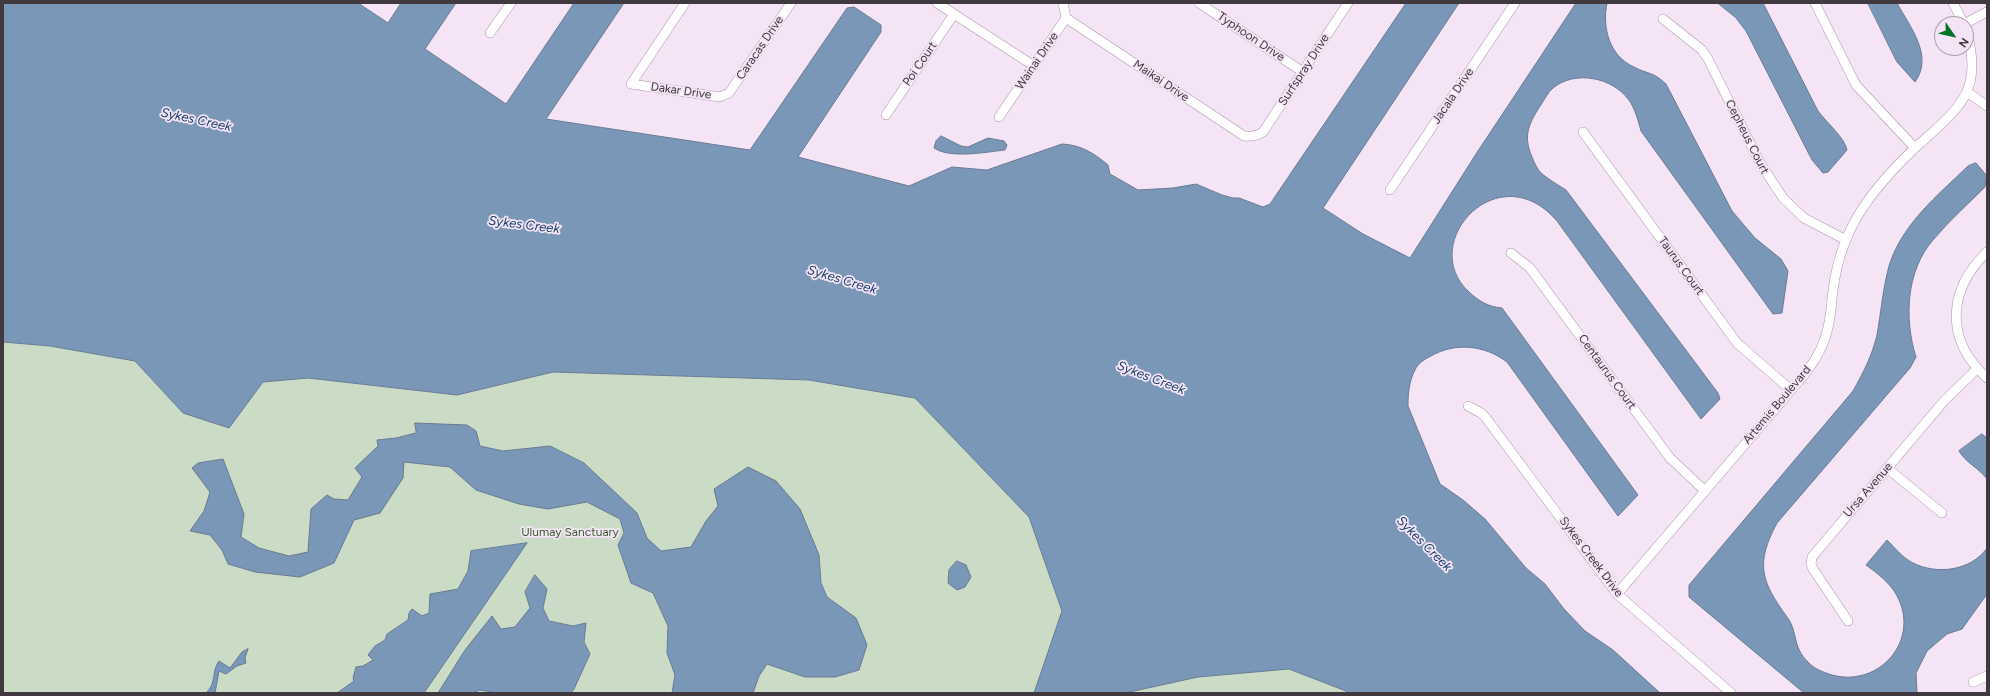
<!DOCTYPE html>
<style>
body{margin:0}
#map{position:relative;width:1990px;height:696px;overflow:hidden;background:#f5e4f5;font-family:Figtree,sans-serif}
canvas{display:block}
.frame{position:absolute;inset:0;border:4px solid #403a40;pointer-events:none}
.north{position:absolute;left:1934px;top:16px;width:40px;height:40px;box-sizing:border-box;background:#f5e4f5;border:1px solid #ada0ad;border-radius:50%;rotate:124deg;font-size:11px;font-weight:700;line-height:16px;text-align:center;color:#403a40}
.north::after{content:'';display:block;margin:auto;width:14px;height:18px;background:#017428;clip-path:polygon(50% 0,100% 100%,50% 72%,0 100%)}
</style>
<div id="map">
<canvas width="1990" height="696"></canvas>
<div class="frame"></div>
<div class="north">N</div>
</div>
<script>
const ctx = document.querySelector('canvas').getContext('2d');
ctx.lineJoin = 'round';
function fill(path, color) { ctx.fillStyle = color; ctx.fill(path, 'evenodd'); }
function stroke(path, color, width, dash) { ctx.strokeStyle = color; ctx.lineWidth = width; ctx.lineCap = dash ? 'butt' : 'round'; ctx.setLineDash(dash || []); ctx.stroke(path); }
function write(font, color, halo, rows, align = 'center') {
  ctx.font = font + ' Figtree,sans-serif'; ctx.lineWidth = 3.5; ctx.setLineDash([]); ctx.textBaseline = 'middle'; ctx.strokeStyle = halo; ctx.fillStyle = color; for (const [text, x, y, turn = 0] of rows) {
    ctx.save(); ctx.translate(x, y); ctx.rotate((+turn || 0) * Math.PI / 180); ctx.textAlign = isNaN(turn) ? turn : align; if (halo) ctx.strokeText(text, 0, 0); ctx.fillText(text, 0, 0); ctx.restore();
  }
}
const green = new Path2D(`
 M3,342L50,346L135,361L183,413L263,382L308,378L457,395L553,372L809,380L916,398L1029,517L1062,611L1036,693H3Z
 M1289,669L1351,693H1125L1198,677Z`);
const water = new Path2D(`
 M3,3H358L388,23L401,3H456L425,49L506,104L574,3H624L546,119L750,150L847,8L854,7L881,25V32L798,157L909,186L952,167L987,170L1062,144C1081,145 1094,153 1108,165L1110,174L1138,190L1173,188L1196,184L1222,195L1233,198H1239L1263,207L1270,204L1406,3H1459L1323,208L1363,234L1410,258L1476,154L1576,3H1607C1602,27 1609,56 1634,67C1649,75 1652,71 1666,84L1732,211L1755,238L1781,259L1788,271L1782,313L1773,314L1641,131C1638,120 1635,109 1629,100C1612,77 1575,70 1553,88C1548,92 1545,99 1542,103C1530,122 1522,134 1532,157C1534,162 1537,169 1541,173C1548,179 1558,185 1566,190L1718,393L1720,399L1701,419L1557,221C1499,153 1416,243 1469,292C1479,301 1488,307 1502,308L1638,495L1618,516L1507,362C1485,345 1455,342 1431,356C1425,359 1418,363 1415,370C1409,381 1408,394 1408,406L1440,484L1463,500L1485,519L1526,568L1545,584L1564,609L1585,631L1613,650L1660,693H1351L1289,669L1198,677L1125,693H1034L1062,611L1029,517L915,398L809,380L553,372L457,395L308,378L263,382L229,428L183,413L135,361L50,346L3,342Z
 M1718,3H1763L1818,111C1826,122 1845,138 1847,150L1828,172L1823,173L1812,160L1746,31L1736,18Z
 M1868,3H1897C1910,27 1934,56 1915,82L1897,62Z
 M941,136L961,146L968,147L988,138L1004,141L1007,145L1005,150C987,152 950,159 934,148L936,141Z
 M1976,163L1987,176L1985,187C1968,204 1949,221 1933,240C1906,271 1904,319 1916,357L1910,368L1777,523C1755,564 1761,581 1787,617C1798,631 1792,647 1808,662C1814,669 1823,672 1832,675C1880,688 1922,639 1896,594C1889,582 1877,573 1866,565L1887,540C1895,548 1903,558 1913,563C1937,575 1971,571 1987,548V594L1962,629L1947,634L1927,651L1916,673L1917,693H1804L1689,597V585L1853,391C1863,373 1872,356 1877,335C1881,312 1883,288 1889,266C1902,224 1937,196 1968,166Z
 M415,423L467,425L476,431L480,446L503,451L550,446L584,463L637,513L647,538L661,551L691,547L706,521L718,506L714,489L748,467L776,481L800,509L819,555L821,583L827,597L856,618L867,645L859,670L835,677H805L767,664L759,676L753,693H672L675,675L667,653L668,626L653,593L631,583L618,545L624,533L620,519L587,502L548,509L519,504L476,490L450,467L404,462L403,478L380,513L354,520L334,563L300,577L255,572L228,564L222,550L210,535L190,531L204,511L210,492L192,468L198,463L223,459L244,514L241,537L259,548L289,556L308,552L311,509L327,495L334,499L348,500L362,477L355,468L378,446L377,440L396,438L416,433Z
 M1982,434L1987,438V479C1979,468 1966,463 1959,451Z
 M527,543L424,693H337L354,681L353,678L356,667L363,666L373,660L368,655L375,646L385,640L387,634L408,620L409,613L412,609L422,616L429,613L430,594L458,589L468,571L471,551Z
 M957,561L966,565L971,577L965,587L957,590L948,583L949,570Z
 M535,575L547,589L543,608L549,621L573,626L586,623L584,642L590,654L574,689L571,693H497L480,690L473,693H438L465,650L492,616L501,629L515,627L530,608L525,592Z
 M248,649L245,658L246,663L237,666L226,674L219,671L215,693H206C217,683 211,672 219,661L230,668L242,652Z`);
const street = new Path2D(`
 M685,3L631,84L720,97L729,93L791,3
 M937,3L1034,66
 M1199,3L1303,72
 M1815,3L1856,85L1915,148
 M1953,3L1964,24
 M1066,18L1244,136C1252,137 1257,136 1263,132L1348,3
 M1663,19L1702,50L1708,59L1760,163L1783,198L1804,218L1846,240
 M1964,24L1987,12
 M490,33L511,3
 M1967,92L1987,106
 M886,115L954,14
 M999,117L1066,18L1063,3
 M1583,132L1737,343L1791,390
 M1390,190L1515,3
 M1987,252C1947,291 1945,340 1987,378
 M1511,253L1530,268L1670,458L1704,490
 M1468,406L1481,413L1486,418L1617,594L1731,693
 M1887,468L1942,513
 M1617,594L1804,375C1813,363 1821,352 1825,338C1831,322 1831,306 1833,290C1837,260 1847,231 1864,206C1879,184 1897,165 1916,147C1958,109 1985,92 1966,30
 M1848,621L1813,569L1811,564L1812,557L1944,401L1977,369
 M1973,682L1987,676`);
const streetNames = [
 ["Typhoon Drive",1251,37,34],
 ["Caracas Drive",760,48,-56],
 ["Wainai Drive",1037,61,-56],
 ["Poi Court",920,64,-56],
 ["Surfspray Drive",1304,70,-57],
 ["Maikai Drive",1161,81,34],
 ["Dakar Drive",681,91,8],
 ["Jacala Drive",1453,96,-56],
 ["Cepheus Court",1747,137,63],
 ["Taurus Court",1681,266,54],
 ["Centaurus Court",1607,372,54],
 ["Artemis Boulevard",1777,405,-50],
 ["Ursa Avenue",1868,490,-49],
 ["Sykes Creek Drive",1591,557,53]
];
const parkNames = [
 ["Ulumay Sanctuary",570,532]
];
const waterNames = [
 ["Sykes Creek",196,120,12],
 ["Sykes Creek",524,225,7],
 ["Sykes Creek",842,280,17],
 ["Sykes Creek",1151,378,21],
 ["Sykes Creek",1424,544,45]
];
fill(green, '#cadbc6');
fill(water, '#7b97b7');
stroke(water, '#697b93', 1);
stroke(street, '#a797a6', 10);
stroke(street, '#fff', 9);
write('12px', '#403a40', '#f5e4f5', streetNames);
write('12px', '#375e2d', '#f5e4f5', parkNames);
write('italic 13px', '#17416c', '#f5e4f5', waterNames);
</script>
